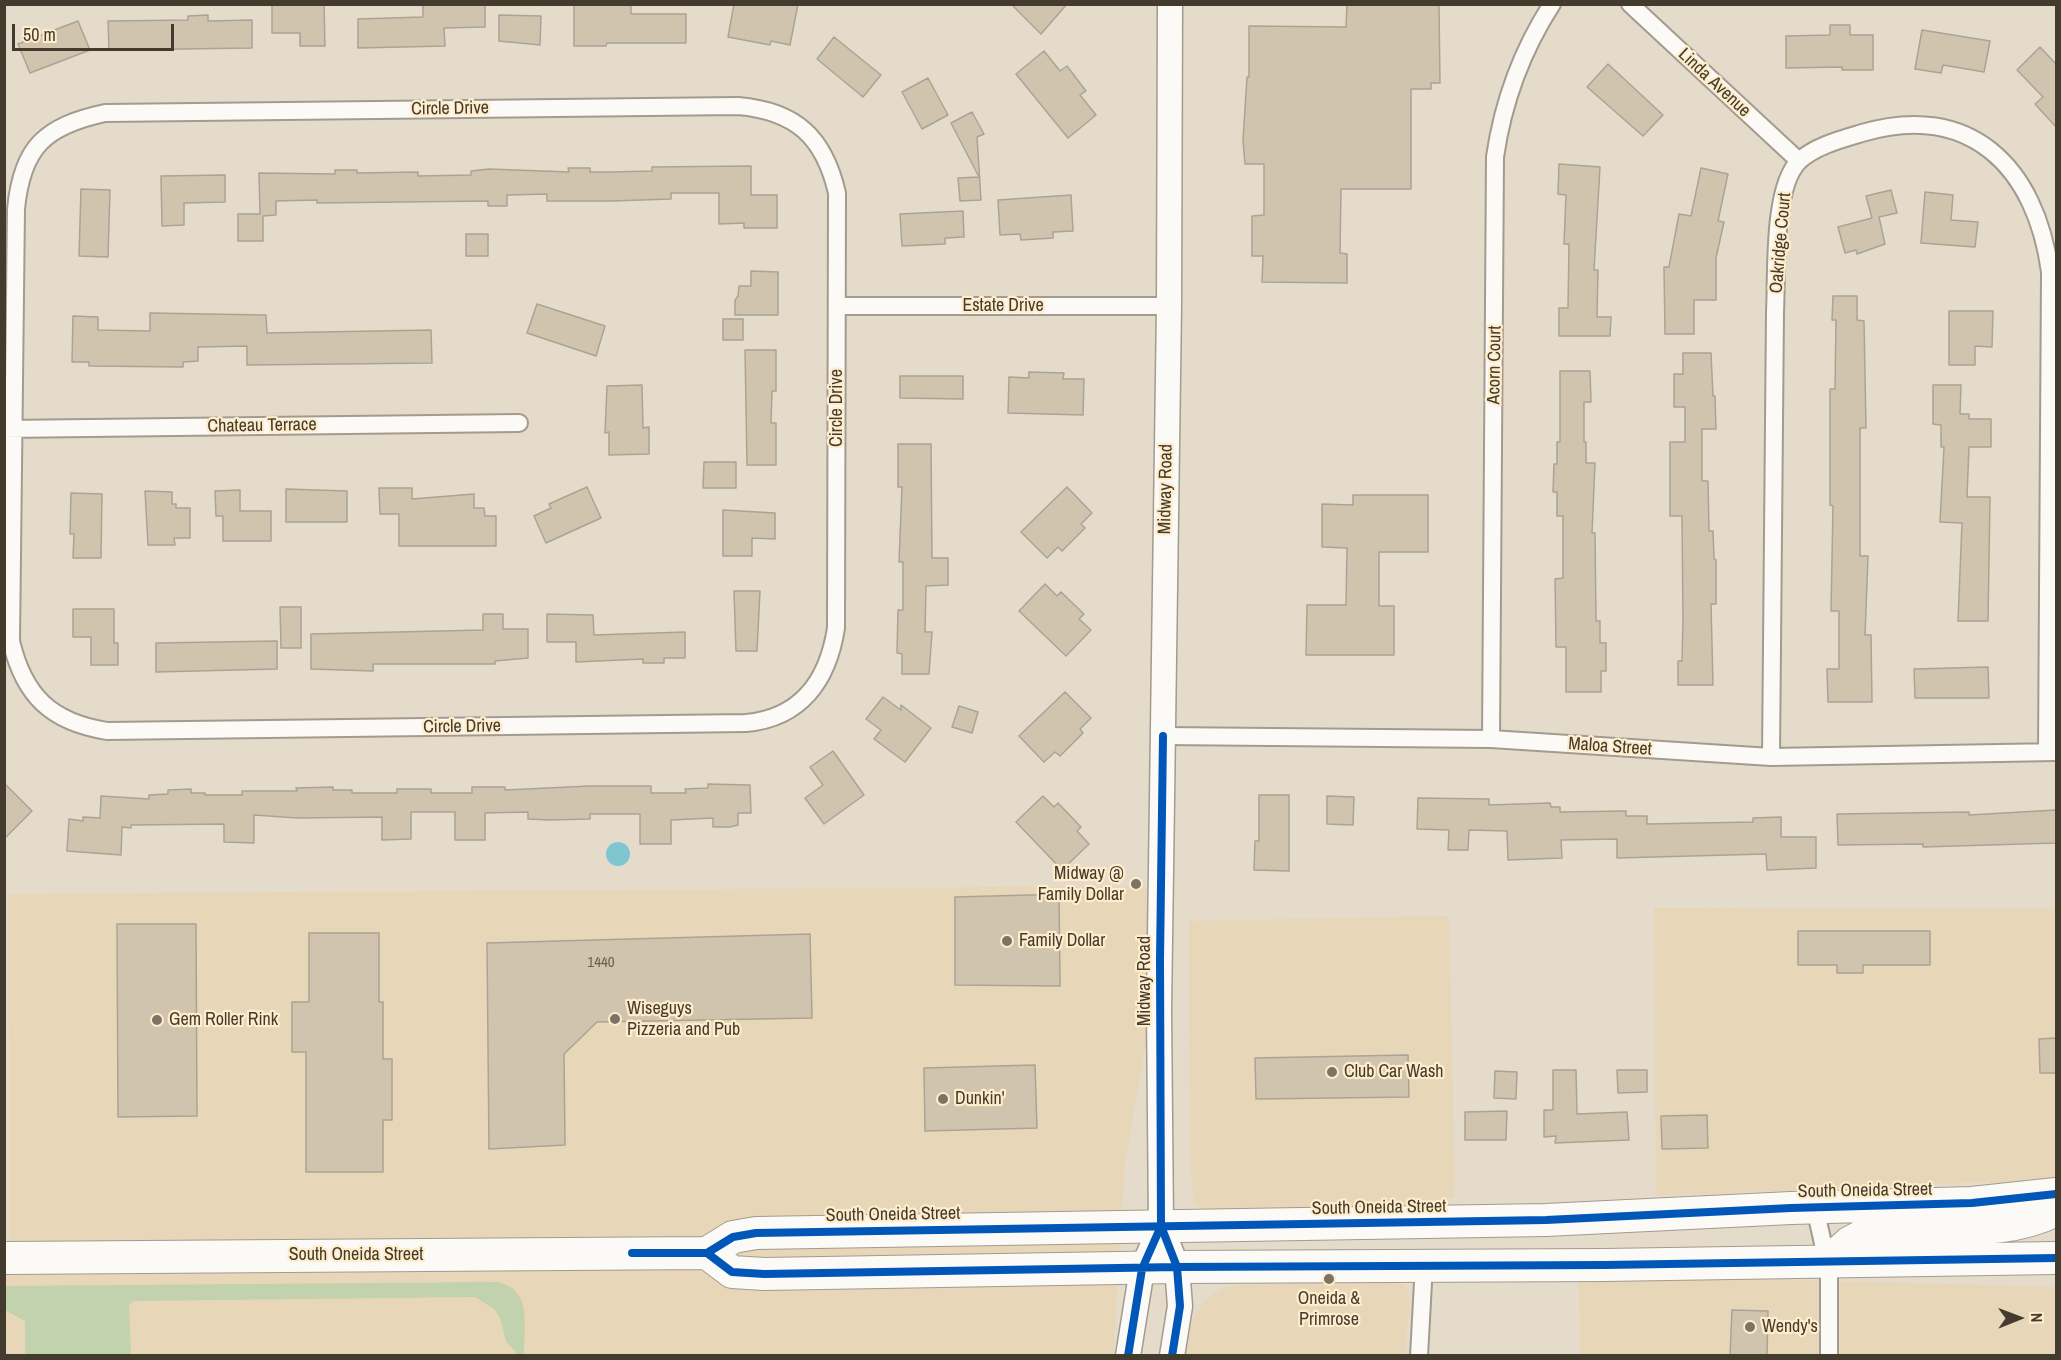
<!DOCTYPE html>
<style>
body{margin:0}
#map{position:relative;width:2061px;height:1360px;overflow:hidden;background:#e5dbca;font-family:"Archivo Narrow",sans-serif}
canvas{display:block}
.frame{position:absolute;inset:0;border:6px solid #433b2e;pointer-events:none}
.north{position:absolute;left:1989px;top:1288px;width:60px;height:60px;-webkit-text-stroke:4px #ffeccb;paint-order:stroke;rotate:89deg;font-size:16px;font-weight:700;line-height:24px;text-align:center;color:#433b2e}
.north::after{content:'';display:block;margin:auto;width:21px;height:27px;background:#433b2e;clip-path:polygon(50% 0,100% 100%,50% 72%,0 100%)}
.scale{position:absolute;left:12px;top:24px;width:162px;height:27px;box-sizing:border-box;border:3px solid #433b2e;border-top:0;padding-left:8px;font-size:18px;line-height:21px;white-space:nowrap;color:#433b2e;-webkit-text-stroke:4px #ffeccb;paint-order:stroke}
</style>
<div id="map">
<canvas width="2061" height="1360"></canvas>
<div class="frame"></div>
<div class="north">N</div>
<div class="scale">50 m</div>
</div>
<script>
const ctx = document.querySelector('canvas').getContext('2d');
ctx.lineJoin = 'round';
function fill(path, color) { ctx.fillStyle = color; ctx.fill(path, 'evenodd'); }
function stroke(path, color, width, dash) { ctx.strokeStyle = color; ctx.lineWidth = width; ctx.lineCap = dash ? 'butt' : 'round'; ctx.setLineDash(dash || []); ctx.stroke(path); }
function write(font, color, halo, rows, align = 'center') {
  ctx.font = font + ' "Archivo Narrow",sans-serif'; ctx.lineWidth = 4.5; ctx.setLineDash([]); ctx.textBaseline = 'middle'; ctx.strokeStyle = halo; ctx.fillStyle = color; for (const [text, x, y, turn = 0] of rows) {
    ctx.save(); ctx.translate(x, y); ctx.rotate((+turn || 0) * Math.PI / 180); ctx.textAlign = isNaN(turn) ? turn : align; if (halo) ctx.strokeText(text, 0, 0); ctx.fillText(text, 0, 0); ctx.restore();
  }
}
const built = new Path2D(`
 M1143,886L1167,921L1125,1163L1113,1355H5L4,1257L10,1256L8,894Z
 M1654,908L2056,909V1189L1986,1182L1656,1196Z
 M1449,916L1455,1197L1338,1215H1213L1199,1207L1194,1202L1192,1185L1190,1152L1189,921Z
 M1579,1274L2056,1287V1355H1580Z
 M1392,1276L1406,1286L1410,1299L1405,1355L1186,1356L1192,1319L1206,1299L1224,1288L1253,1283Z`);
const green = new Path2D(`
 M497,1282C533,1289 524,1326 524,1355H518L506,1341L500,1318L494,1309L475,1297L133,1301L129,1305L131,1356L25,1355V1321L5,1310V1286Z`);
const water = new Path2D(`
 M606 854a12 12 0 1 1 24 0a12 12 0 1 1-24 0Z`);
const building = new Path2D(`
 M272,4H324L325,46H300V33H272Z
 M423,4H485V27L444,28L445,46L358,48V19L423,17Z
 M574,4H631V14H686V43H607L606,46H574Z
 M734,4H798L790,45L771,41L770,45L728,37Z
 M1011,4H1067L1041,34Z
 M1347,4H1439L1440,83H1431V89H1411V189H1341L1340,253L1347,254V283L1262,282L1263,256H1252V216L1264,215V164H1245L1243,140L1247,77H1249V26L1346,27Z
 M208,15V21L252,20V48L109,50L108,21L188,20V16Z
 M499,15L541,16L540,45L499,41Z
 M78,21L90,50L30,73L18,44Z
 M1830,25H1850V35H1873V70H1842V67L1786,68V36L1830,35Z
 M1922,30L1990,41L1984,72L1943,65L1941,73L1915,69Z
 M834,37L881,75L863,97L817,59Z
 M2040,47L2056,64V127L2035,104L2043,97L2017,70Z
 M1044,51L1060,71L1067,66L1086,91L1080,95L1096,115L1068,138L1016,74Z
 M1608,64L1663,115L1643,136L1587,87Z
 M928,78L948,115L922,129L902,92Z
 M972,112L984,134L977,137L981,200L960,201L958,178L979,177L951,123Z
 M1559,164L1600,167L1594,270H1598L1597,317H1611L1610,336H1559V308H1568L1569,244H1564L1566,195L1558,194Z
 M751,166V195H777V228H744V223L719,224V193H671V199L611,201H547V194L507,195V206H488V201L317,203V200L276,201V215L263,216V241H238V214H260L259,173L335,174V170H357V173L418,172V176L471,175V171L489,169L569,172L568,168H590V172H611L652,171V167Z
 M1701,168L1728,174L1718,221L1724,222L1716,258V300H1694V334H1665L1664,267H1669L1679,214L1691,216Z
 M225,175V202L184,203V225L162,226L161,176Z
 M81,189L110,190L108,257L79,256Z
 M1891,190L1897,213L1879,217L1885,244L1857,254L1856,250L1845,253L1838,227L1872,218L1866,196Z
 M1925,192L1953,195L1951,220L1978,222L1975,247L1921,243Z
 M1071,195L1073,231L1053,232V238L1021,240L1020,234L1000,235L998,200Z
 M963,211L964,237L945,238V244L902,246L900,214Z
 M466,234H488V256H466Z
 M751,271L778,272V315H735V300L738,296L739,286H751Z
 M1833,296H1857V320L1864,321L1866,428H1860V556H1868L1865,635H1871L1872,702H1828L1827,669H1839V611H1831L1833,506L1830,505V389H1835L1836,320H1832Z
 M537,304L605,326L596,356L527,333Z
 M1949,311H1993L1992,347L1975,346V365H1949Z
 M150,313L266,315L267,333L431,330L432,363L247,365V346L198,347V361L183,362V367L89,366V362H72L73,316L98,317V330L150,331Z
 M723,319H743V340H723Z
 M745,350H776V391H772L771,423H776V465H747Z
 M1683,353H1711L1713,396H1715L1716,429H1702V481H1708L1709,531H1713L1714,559L1716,560V604H1711L1713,685H1678V661H1682L1683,621L1682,516H1670V442H1685V407H1674V374H1683Z
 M1560,371H1590L1591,402H1584V442H1586V463H1595L1592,533H1595L1596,621H1600V643H1606V671H1601V692H1566V647H1556L1555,579L1563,578V516H1557V492H1553L1554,464H1557V442H1560Z
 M1029,372L1064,373L1063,379H1084L1083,415L1008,413L1009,377L1029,378Z
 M900,376H963V399L900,398Z
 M642,385L643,428L649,427V454L609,455V432L605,433L607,386Z
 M1933,385H1961L1960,414H1969V419H1991V447H1969L1967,497H1990L1988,621H1958L1962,523L1940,522L1944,447H1941V425L1933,424Z
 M898,444H931L932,558H948V585L926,586L925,632H932L929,674H902V654L897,653L898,610H903V562H899L902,487H898Z
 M704,462H736V488H703Z
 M587,487L601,518L546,543L534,516L551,508L549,504Z
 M1067,487L1092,513L1081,524L1085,528L1062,551L1058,547L1047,558L1021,532Z
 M379,488H412V499L474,494V508H484L485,516H496V546H399V514H380Z
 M286,489L347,491V522H286Z
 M240,490V511H271V541H223V516H216L215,491Z
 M145,491L172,492V504H176V508H190V538H174L175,545H148Z
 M71,493L102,494L101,558H73L74,534H70Z
 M1353,495H1428V552H1379V606H1394V655H1306L1307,605H1346L1347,548L1322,547V504L1353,505Z
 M723,510L775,513V539L752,538V556H723Z
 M1045,584L1057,596L1061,592L1084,614L1079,619L1091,630L1066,656L1019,611Z
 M734,591H760L757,651H736Z
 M280,607H301V648H281Z
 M73,609H114V643H118V665H91V637H73Z
 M483,614H503V629H528V658L495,661V664H373V671L311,669V634L483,630Z
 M547,614L593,615L594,635L685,632V658H664V663H643V659L576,662V642H547Z
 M277,641V669L156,672V643Z
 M1988,667L1989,698H1915L1914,669Z
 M1065,692L1091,718L1080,729L1083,733L1060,756L1055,752L1044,762L1019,736Z
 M883,697L901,710V705L931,728L905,762L874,739L881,730L866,719Z
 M959,706L978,712L972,733L952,727Z
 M833,751L864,795L824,824L805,798L823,785L810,767Z
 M4,783L32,811L4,839Z
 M708,784L750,785L751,813H738V825L730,827H713V818L671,820V844H640V814H590V819L550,820L528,819V812L485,813V840H455V812H411V839L382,840V817L297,818L254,815V843L224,842V824L131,825V828L122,827L121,855L67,851L69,819L83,821V817L100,818L101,796L149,799V795L168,794V790L191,789V793H205V795H242V791H297L296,788L333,787V790H352V793H397V789H431V793H472V787H505V790L590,786H651V793H686L685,789L708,788Z
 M1259,795H1289V871L1254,870L1255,841H1259Z
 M1043,796L1054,807L1058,803L1081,827L1077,831L1089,844L1062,870L1016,822Z
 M1327,796L1354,797L1353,825L1327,824Z
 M1418,798L1489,799V805L1550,803L1551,807H1560V812L1626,811V816H1647V824L1753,822V818L1781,817V837H1816V868L1767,870L1766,854L1617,858V839L1561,840L1562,858L1508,860L1507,831L1469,830L1468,850H1448L1449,830L1417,829Z
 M2056,810V843L1923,847V844L1838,845L1837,814L1969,812V815Z
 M1029,895H1059L1060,986L955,985V897Z
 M117,924H196L197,1116L118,1117Z
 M1798,931H1930V965H1863V973H1837V965H1798Z
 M309,933H379V1002H383V1059H392V1120H383V1172H306V1052H292V1002H309Z
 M810,934L812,1018L597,1022L564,1054L565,1145L489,1149L487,943Z
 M2056,1038V1073H2040L2039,1039Z
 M1408,1055L1409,1097L1256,1099L1255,1058Z
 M1035,1065L1037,1128L925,1131L924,1068Z
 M1553,1070H1576L1577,1114L1627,1112L1629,1140L1555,1143L1556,1136L1544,1137V1110H1553Z
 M1617,1070H1647V1092L1618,1093Z
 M1495,1071L1517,1072L1516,1099L1494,1098Z
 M1507,1111L1506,1140H1465V1112Z
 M1707,1115L1708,1148L1662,1149L1661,1116Z
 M1732,1310L1768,1311L1767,1356H1730Z`);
const street = new Path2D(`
 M1630,4L1799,161
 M738,106C796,111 824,137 837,193L836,628C828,680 801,718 746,723L107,731C51,722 24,696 11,641L16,209C22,147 45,126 105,113Z
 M838,306H1169
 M4,429L519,423
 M1163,736L1491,739L1771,757L2056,752
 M1491,739L1495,157C1503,102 1521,52 1552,4
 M1771,757L1775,312C1777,275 1772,188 1799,161C1815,146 1842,139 1862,133C1970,101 2036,167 2050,272L2047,752
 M1815,1208L1829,1270V1356
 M1419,1356L1424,1264`);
const secondary = new Path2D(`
 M1170,4L1169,306L1159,1009L1161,1226L1177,1267L1180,1306L1172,1356
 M1128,1356L1142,1269L1161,1226`);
const highway = new Path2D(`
 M707,1253L732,1272L764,1274L1177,1267L1604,1265L2056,1258
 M4,1258L707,1253L733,1237L756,1233L1546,1220L1791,1208L1972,1203L2056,1194
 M1828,1262L1849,1243L1866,1234C1928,1222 1998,1240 2056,1210`);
const cycleway = new Path2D(`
 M1163,736L1160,959L1161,1226L1177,1267L1180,1306L1172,1356
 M632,1253H707L733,1237L756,1233L1546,1220L1791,1208L1972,1203L2056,1194
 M707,1253L732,1272L764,1274L1177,1267L1604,1265L2056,1258
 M1128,1356L1142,1269L1161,1226`);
const markers = [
 [1136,884,6,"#7c7365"],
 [1007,941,6,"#7c7365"],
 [615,1019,6,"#7c7365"],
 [157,1020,6,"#7c7365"],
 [1332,1072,6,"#7c7365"],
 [943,1099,6,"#7c7365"],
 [1329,1279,6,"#7c7365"],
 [1750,1327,6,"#7c7365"]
];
const numberNames = [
 ["1440",601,963]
];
const streetNames = [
 ["Linda Avenue",1714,83,43],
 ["Circle Drive",450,109,-1],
 ["Oakridge Court",1781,243,-85],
 ["Estate Drive",1003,306],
 ["Acorn Court",1495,365,-89],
 ["Circle Drive",837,408,-90],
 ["Chateau Terrace",262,426,-1],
 ["Midway Road",1166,489,-89],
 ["Circle Drive",462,727,-1],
 ["Maloa Street",1610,747,4],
 ["Midway Road",1145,981,-90],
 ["South Oneida Street",1865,1191,-1],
 ["South Oneida Street",1379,1208,-1],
 ["South Oneida Street",893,1215,-1],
 ["South Oneida Street",356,1255]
];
const poiNames = [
 ["Midway @",1124,874,"right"],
 ["Family Dollar",1124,895,"right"],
 ["Family Dollar",1019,941],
 ["Wiseguys",627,1009],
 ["Pizzeria and Pub",627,1030],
 ["Gem Roller Rink",169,1020],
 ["Club Car Wash",1344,1072],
 ["Dunkin'",955,1099],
 ["Oneida &",1329,1299,"center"],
 ["Primrose",1329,1320,"center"],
 ["Wendy's",1762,1327]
];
fill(built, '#e7d6b8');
fill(green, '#c2d1ae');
fill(water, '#80c6d1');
fill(building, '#d0c4ae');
stroke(building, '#aba396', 1.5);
stroke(street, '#a29b8e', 20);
stroke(secondary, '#a29b8e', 27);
stroke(highway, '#a29b8e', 34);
stroke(street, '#fbfaf7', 16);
stroke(secondary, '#fbfaf7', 24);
stroke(highway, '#fbfaf7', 32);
stroke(cycleway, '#0057b8', 8);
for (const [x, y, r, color] of markers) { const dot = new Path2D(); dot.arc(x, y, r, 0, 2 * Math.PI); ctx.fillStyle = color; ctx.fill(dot); stroke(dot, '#ffeccb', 2); }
write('15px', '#675e4f', null, numberNames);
write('18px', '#433b2e', '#ffeccb', streetNames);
write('18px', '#433b2e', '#ffeccb', poiNames, 'left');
</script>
